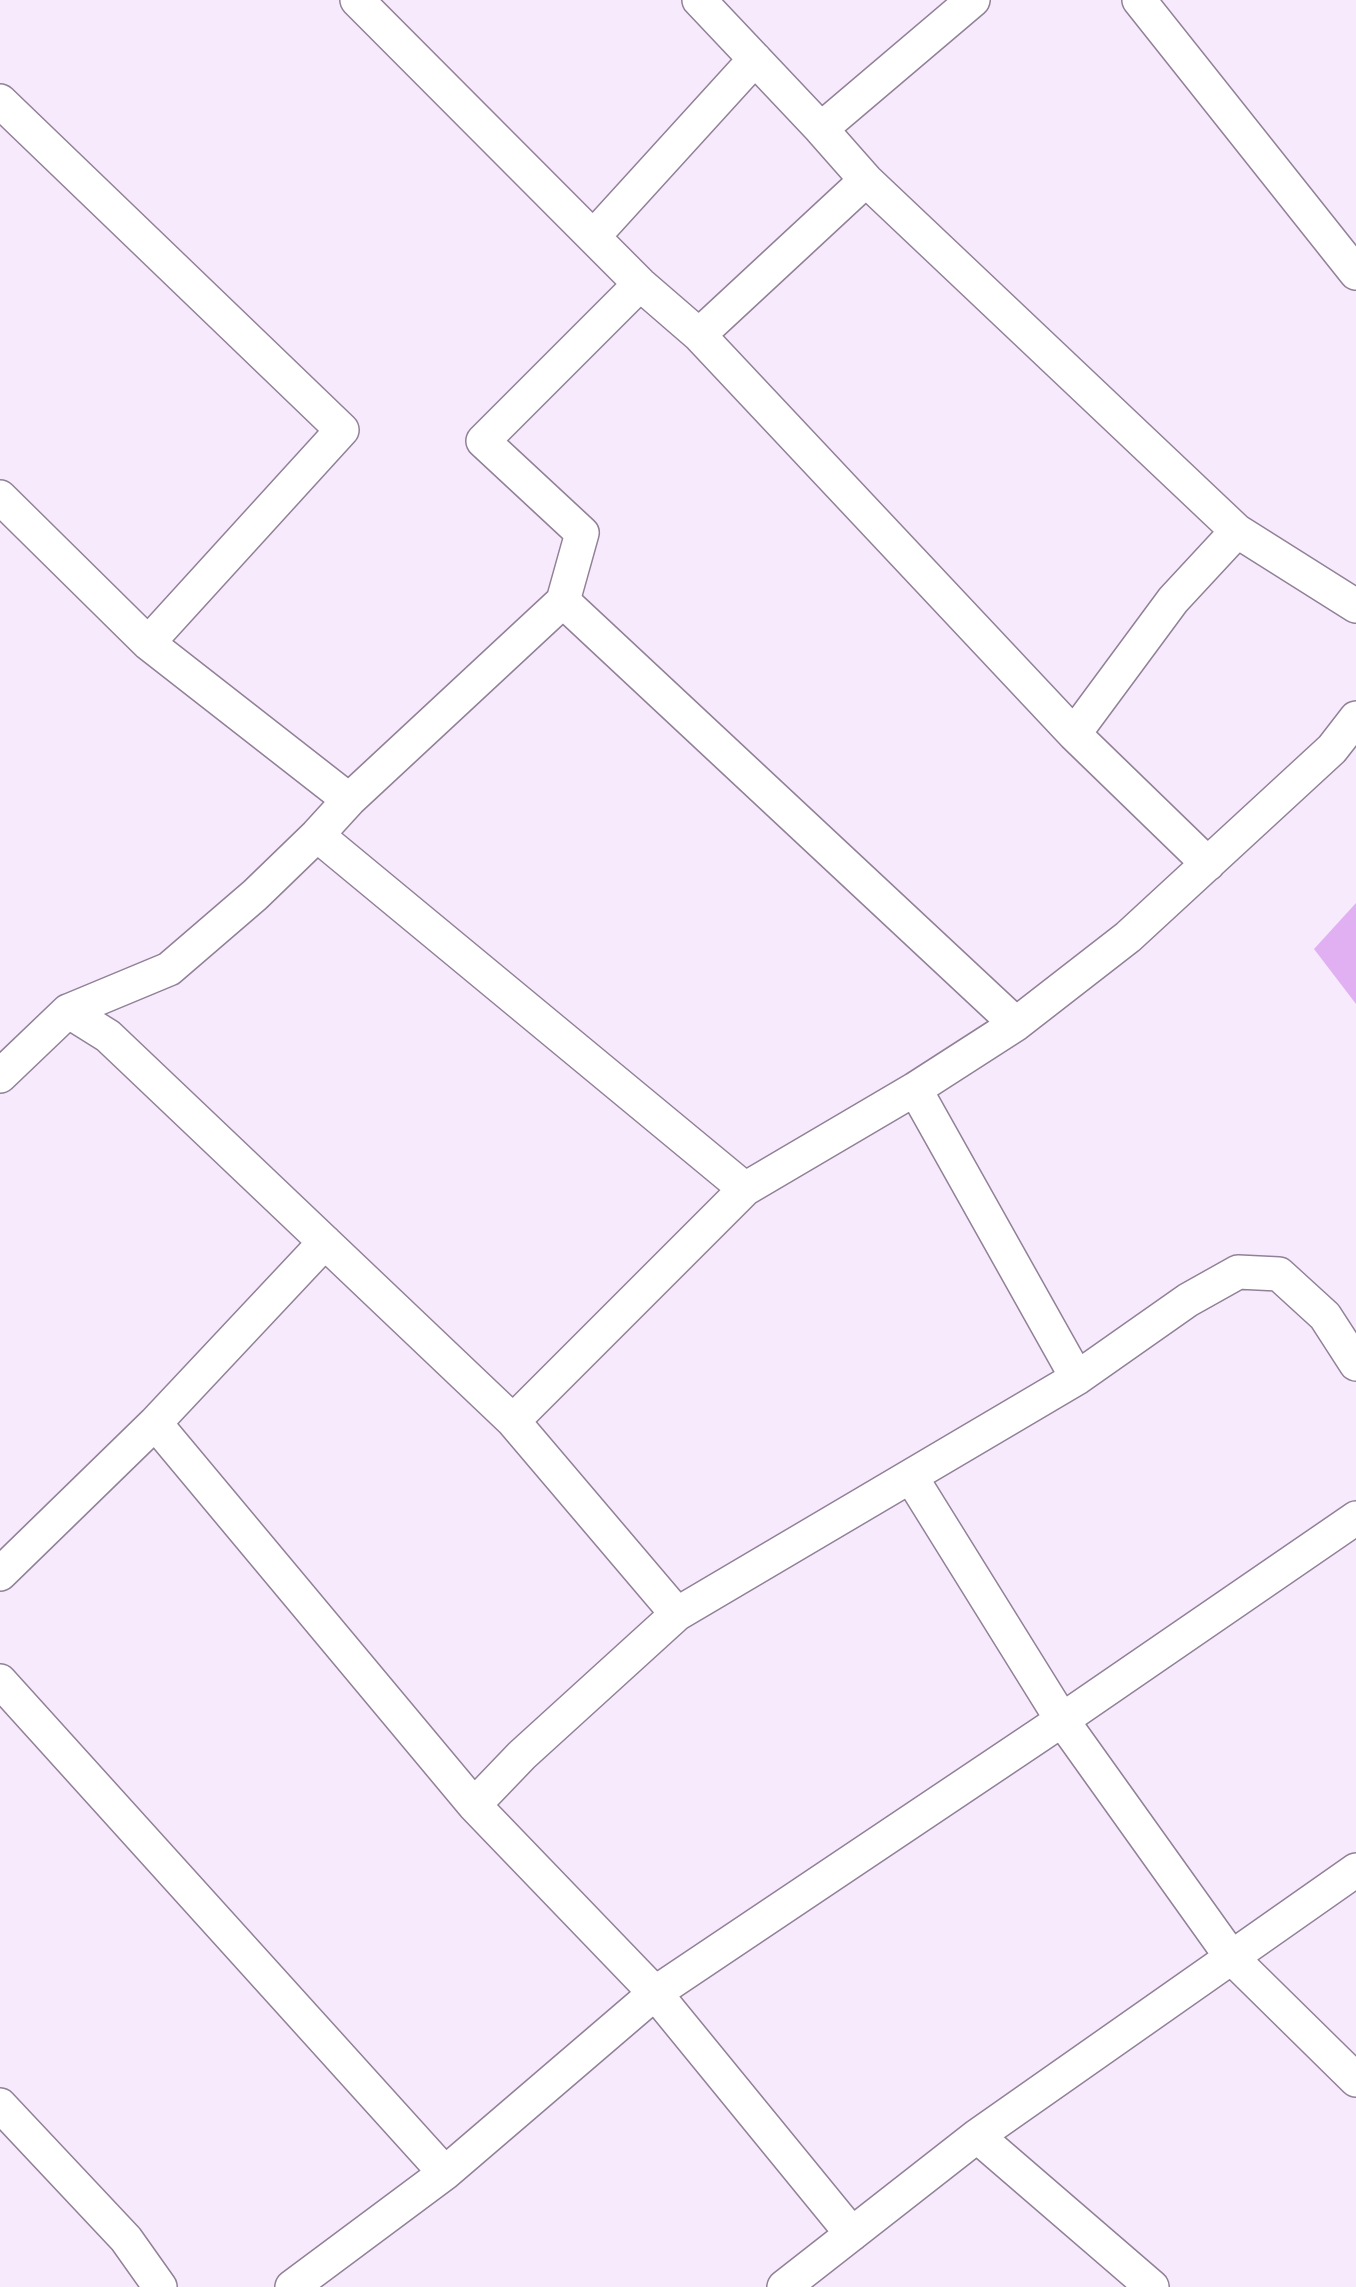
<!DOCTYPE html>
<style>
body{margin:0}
canvas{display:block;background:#f8eafd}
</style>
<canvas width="1356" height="2287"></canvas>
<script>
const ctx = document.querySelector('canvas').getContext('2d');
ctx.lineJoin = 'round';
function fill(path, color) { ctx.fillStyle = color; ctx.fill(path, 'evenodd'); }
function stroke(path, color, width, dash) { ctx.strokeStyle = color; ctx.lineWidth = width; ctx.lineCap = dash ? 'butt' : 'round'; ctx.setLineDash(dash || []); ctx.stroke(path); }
const green = new Path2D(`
 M1356,903V1004L1314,949Z`);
const minor = new Path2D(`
 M357,0L640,284L699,335L1074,734L1208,864
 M699,0L821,129L866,180L1237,531L1356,606
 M1139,0L1356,273
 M0,101L342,430L148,643L349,800
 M821,129L973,0
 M593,237L755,59
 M699,335L866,180
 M0,497L148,643
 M563,601L1016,1024
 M1074,734L1173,600L1237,531
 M317,835L745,1189
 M68,1011L169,969L255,895L317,835L349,800L563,601L582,533L483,441L640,284
 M0,1076L68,1011L108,1036L513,1421L677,1614L522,1755L474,1805
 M1077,1378L915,1089L1016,1024L1128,937L1332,749L1356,718
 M513,1421L745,1189L915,1089
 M155,1423L474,1805L655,1993L852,2234
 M911,1477L1062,1720L1232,1958L1356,2080
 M0,1574L155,1423L325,1242
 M677,1614L1077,1378L1188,1300L1238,1272L1279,1274L1325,1316L1356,1364
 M0,1681L445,2173
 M0,2105L126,2239L160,2287
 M977,2136L1152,2287
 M292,2287L445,2173L655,1993L1062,1720L1356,1518
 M784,2287L977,2136L1356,1870`);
fill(green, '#e0b0f2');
stroke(minor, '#918197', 36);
stroke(minor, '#fff', 33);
</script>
